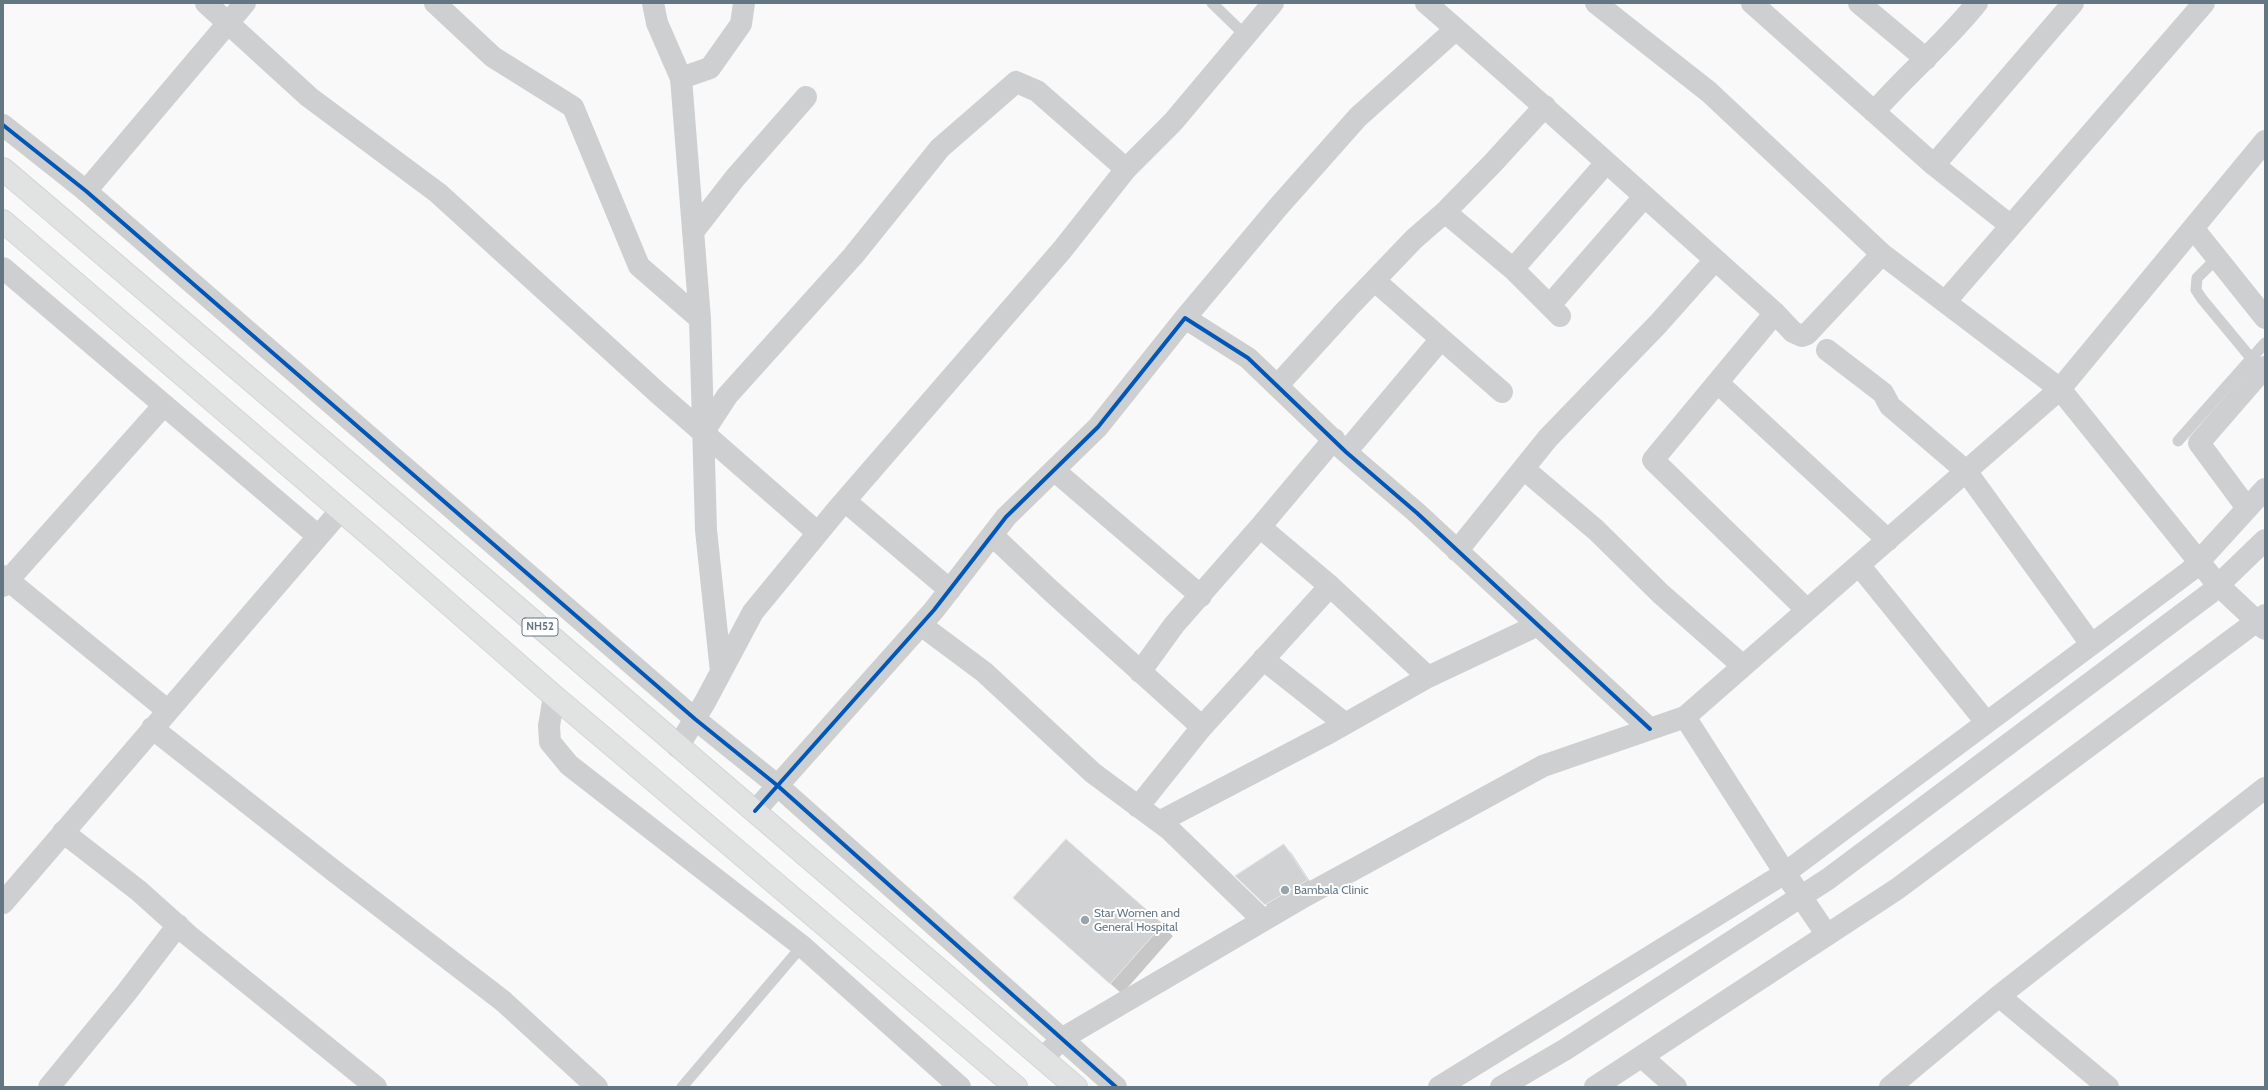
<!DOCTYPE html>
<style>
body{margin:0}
#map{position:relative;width:2268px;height:1090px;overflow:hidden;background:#f9f9f9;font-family:Cabin,sans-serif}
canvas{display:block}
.frame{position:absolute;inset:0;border:4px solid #657683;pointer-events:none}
</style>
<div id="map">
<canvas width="2268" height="1090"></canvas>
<div class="frame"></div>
</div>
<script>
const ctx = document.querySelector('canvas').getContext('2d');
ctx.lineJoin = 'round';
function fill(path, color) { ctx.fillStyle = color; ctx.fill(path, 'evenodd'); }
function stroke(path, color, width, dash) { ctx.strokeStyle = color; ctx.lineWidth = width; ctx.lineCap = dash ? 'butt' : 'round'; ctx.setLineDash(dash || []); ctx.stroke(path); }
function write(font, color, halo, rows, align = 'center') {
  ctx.font = font + ' Cabin,sans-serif'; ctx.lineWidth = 4; ctx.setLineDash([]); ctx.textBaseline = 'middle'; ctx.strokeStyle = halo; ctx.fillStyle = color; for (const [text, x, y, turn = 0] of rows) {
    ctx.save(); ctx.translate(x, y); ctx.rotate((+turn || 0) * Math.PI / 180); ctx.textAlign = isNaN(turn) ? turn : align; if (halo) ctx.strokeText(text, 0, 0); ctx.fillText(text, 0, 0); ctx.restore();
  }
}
const shadow = new Path2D(`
 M1066,840L1173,936L1122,994L1014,898Z
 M1284,845L1292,854L1315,889L1275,913L1237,876Z`);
const building = new Path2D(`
 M1066,839L1163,924L1110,984L1013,898Z
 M1284,844L1308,880L1265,905L1235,876Z`);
const service = new Path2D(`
 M1212,3L1246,36
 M2217,258L2197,278L2196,290L2202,299L2251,358
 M2178,441L2265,343
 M682,1087L802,946`);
const minor = new Path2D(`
 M206,3L309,97L438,193L659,394L818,533
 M435,3L493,57L573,107L639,266L700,319
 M653,3L657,23L681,78L700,319L706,530L721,672
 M1426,3C1544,105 1659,210 1775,313L1793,332L1802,336L1807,334L1882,254
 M1596,3L1709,92L1882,254L1945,302L2204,3
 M1752,3L1934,165L2011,226
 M1859,3L1926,59
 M681,78L710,68L741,24L744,3
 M1874,112C1907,74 1946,42 1977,3
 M1934,165L2073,3
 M86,191L245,3
 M1445,212L1513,269L1606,163
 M2193,228L2265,318
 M693,232L735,178L806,97
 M3,268L318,536
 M1513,269L1560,316
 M1375,281L1502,392
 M1945,302L2060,389L2217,584L2265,629
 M1550,305L1644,197
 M1775,313L1653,460L1807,610
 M1185,318L1279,206L1358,117L1456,29
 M1827,350L1883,393L1890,406L1966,471L2091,644
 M1718,383L1888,540
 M1277,386L1347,309L1414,239L1445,212L1492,164L1545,106
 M703,433L727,396L853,256L940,148L1016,82L1037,91L1126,169
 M1346,452L1441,339
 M1524,469L1596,530L1661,594L1743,666
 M1055,471L1201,596
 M845,501L950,590
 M2247,508L2199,443L2265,367
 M1260,527L1334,439
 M992,535L1050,590L1202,727
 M1457,551L1548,438L1659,323L1715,260
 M1859,565L1986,722
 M3,576L167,710
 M3,586L164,405
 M921,625L984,672L1093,773L1170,830L1263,920
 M1263,659L1344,723
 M1140,672L1174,625L1260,527L1330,586L1428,677
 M554,696L549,726L550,742L569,765L802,946L960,1087
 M1685,717L2060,389L2265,141
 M152,728L334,871L503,1001L597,1087
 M678,747L705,702L753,612L836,511L1062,250L1126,169L1173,122L1273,3
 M1138,807L1202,727L1330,586
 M755,811L934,610L1006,517L1098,427L1185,318L1248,358L1346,452L1417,513L1650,729
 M1159,822L1329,733L1428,677L1536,626
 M63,832L139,891L188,935L376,1087
 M3,903L341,510
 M1999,996L2108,1087
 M1642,1057L1676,1087
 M1043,1058L1063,1038L1305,896L1543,766L1685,717L1785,873L1827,935
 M49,1087L126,993L178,925
 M1890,1087L1999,996L2265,788`);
const tertiary = new Path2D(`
 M3,125L86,191L695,719L778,786L1116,1087
 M1439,1087L1785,873L2190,571L2265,489
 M1501,1087L1566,1049L1828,879L2209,594L2265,540
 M1595,1087L1897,889L2265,615`);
const trunk = new Path2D(`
 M3,169L428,531L1076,1087
 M3,221L386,549L554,696L1016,1087`);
const cycleway = new Path2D(`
 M3,125L86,191L695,719L778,786L1116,1087
 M755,811L934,610L1006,517L1098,427L1185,318L1248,358L1346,452L1417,513L1650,729`);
const markers = [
 [1285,890,5,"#99a4ac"],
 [1085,920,5,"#99a4ac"]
];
const shields = [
 [540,627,36]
];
const shieldNames = [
 ["NH52",540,627]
];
const poiNames = [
 ["Bambala Clinic",1294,890],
 ["Star Women and",1094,913],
 ["General Hospital",1094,927]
];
fill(shadow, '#0003');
fill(building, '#d0d2d3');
stroke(building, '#e8e8e8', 1);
stroke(trunk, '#d5d6d6', 24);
stroke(service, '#cecfd0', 11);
stroke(minor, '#cecfd0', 22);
stroke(tertiary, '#cecfd0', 22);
stroke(trunk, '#e1e2e2', 22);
stroke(cycleway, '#0057b8', 4);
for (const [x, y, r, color] of markers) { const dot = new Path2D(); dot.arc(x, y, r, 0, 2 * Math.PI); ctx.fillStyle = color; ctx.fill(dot); stroke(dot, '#fff', 1.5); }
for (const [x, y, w] of shields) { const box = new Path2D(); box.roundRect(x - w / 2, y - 9, w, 18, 3); ctx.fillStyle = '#fff'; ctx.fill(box); stroke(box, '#657683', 1); }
write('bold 11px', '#657683', null, shieldNames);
write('12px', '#657683', '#fff', poiNames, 'left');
</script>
